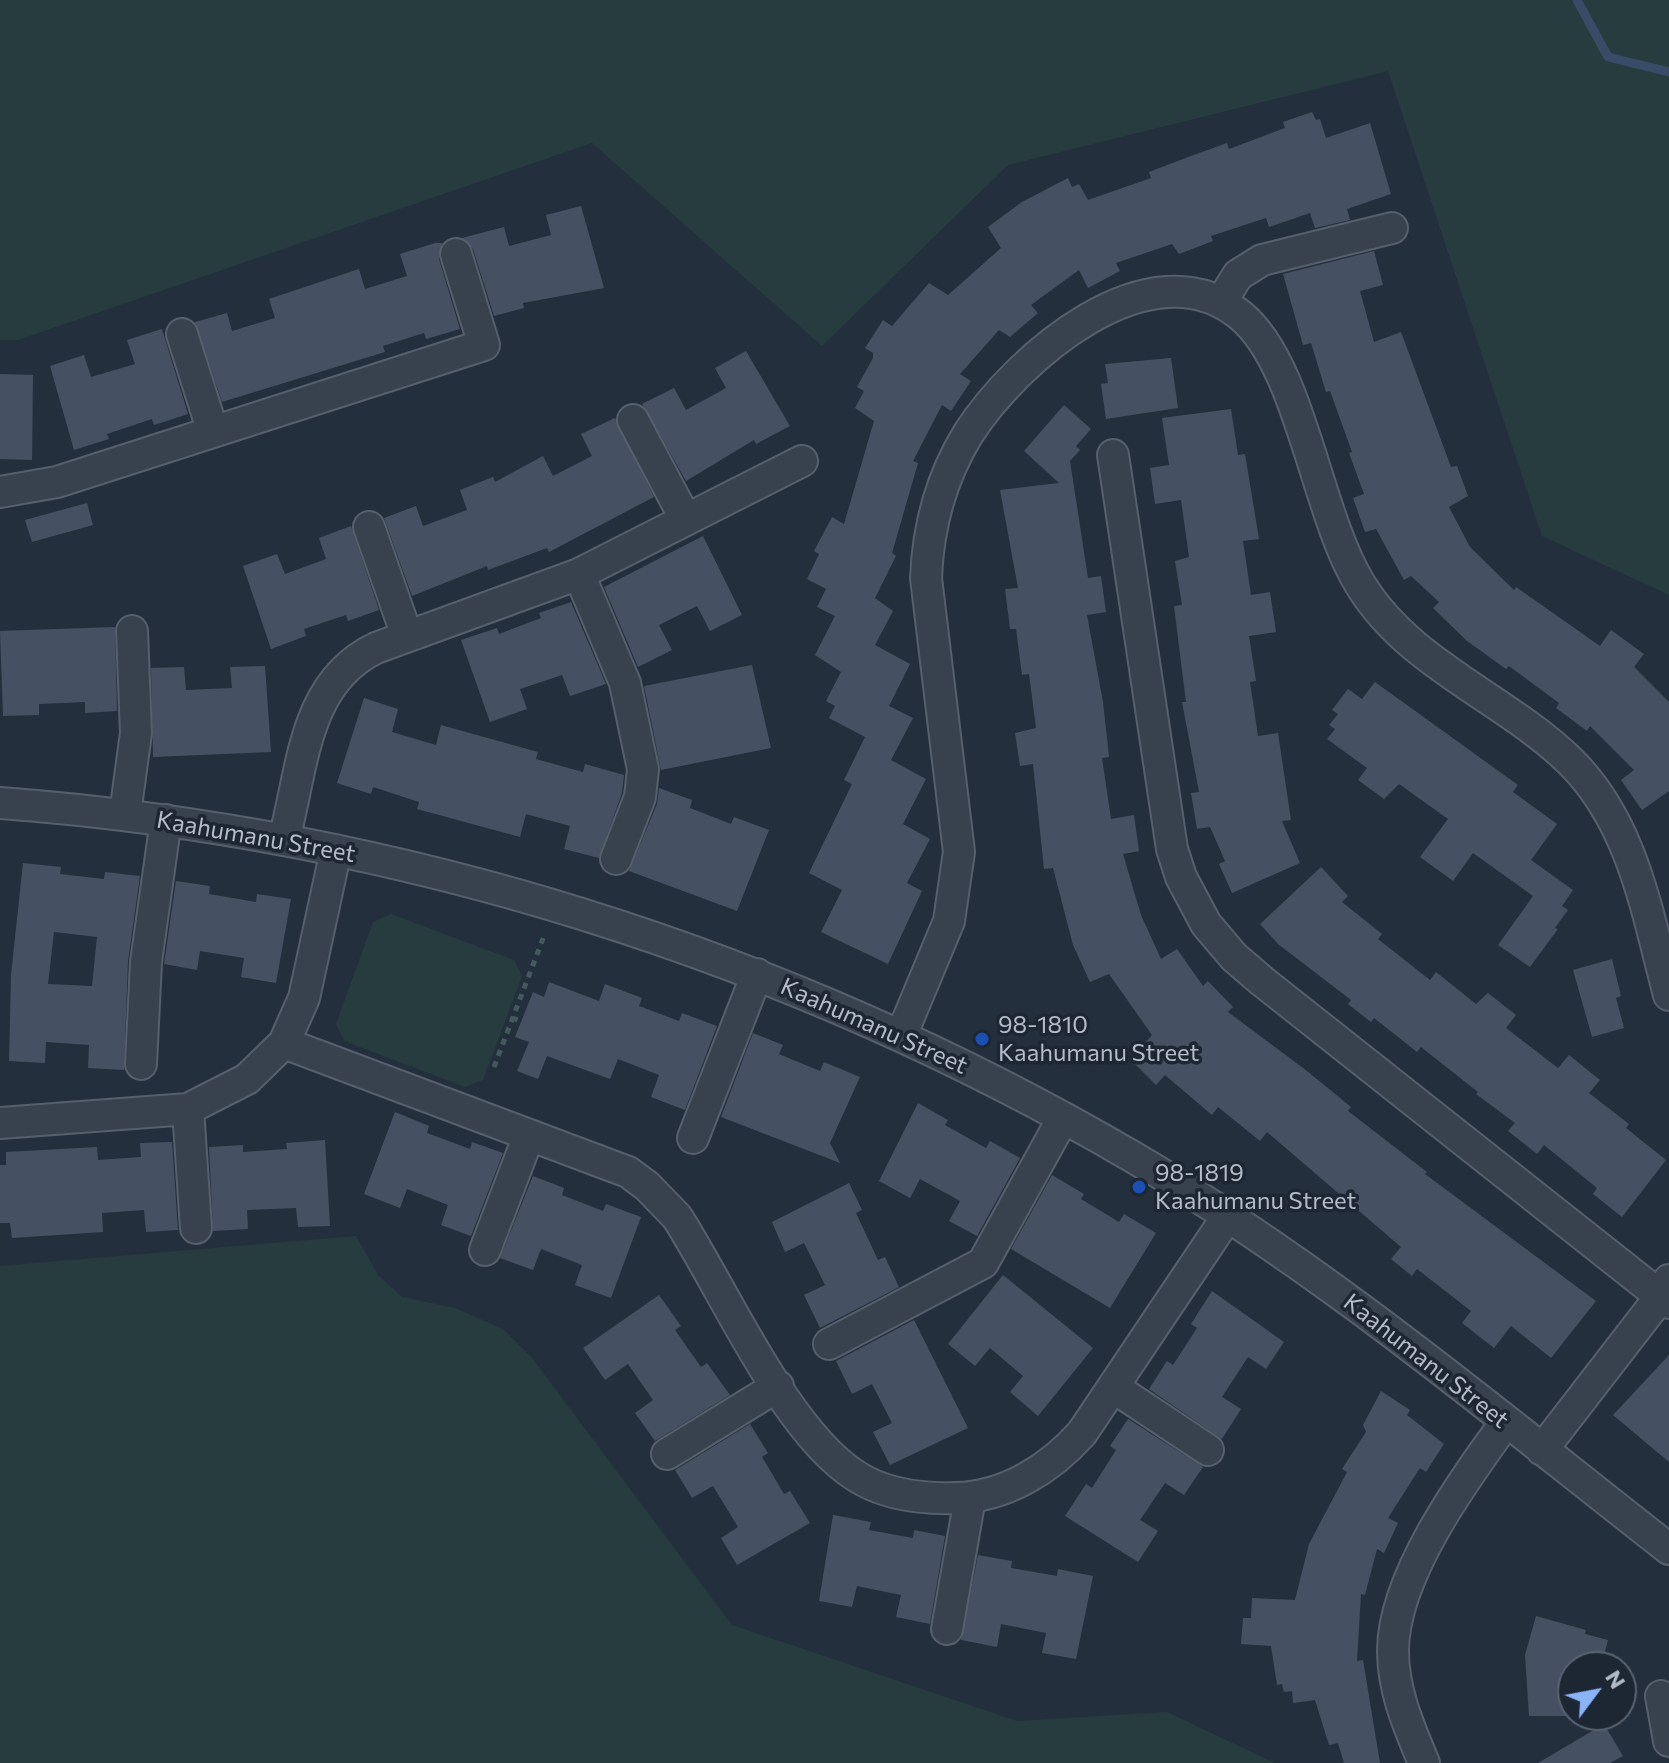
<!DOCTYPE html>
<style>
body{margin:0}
#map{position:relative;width:1669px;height:1763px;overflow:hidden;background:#242f3e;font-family:Commissioner,sans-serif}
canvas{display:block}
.north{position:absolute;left:1557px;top:1651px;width:80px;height:80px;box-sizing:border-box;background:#1d2633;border:2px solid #59626f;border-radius:50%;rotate:58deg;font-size:22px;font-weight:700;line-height:32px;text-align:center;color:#b4bcc9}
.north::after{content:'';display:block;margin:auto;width:28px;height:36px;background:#8ab4f8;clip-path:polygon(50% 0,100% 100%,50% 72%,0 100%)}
</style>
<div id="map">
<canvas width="1669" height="1763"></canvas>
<div class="north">N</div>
</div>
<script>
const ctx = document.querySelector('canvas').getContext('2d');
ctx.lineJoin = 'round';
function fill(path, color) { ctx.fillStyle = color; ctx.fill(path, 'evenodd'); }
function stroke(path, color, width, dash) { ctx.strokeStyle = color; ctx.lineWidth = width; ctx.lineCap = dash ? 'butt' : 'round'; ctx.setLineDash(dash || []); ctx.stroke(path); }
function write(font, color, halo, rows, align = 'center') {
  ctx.font = font + ' Commissioner,sans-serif'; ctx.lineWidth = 7; ctx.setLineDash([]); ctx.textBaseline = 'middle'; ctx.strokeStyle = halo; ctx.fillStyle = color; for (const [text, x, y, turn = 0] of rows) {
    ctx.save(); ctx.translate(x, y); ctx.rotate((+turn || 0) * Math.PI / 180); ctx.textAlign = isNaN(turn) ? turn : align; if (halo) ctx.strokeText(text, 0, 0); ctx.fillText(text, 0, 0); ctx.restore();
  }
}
const green = new Path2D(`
 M0,0H1669V595L1542,536L1388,71L1008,165L822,346L592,143L18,340H0Z
 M391,914L514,960L522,976L483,1080L465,1087L344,1041L336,1024L373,922Z
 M356,1236L378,1275L402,1297L455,1308L503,1329L532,1358L732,1625L1017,1721L1167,1712L1275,1763H0V1266Z`);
const stream = new Path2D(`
 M1577,0L1608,57L1669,72`);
const building = new Path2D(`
 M1312,112L1316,120L1320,119L1326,138L1370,123L1391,194L1347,209L1350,220L1315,228L1310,213L1269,227L1266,218L1211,236L1213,241L1179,254L1172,244L1116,263L1120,271L1088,288L1079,270L1031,305L1038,313L1010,337L999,330L960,374L971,381L951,411L942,405L913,461L918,463L892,553L896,556L875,598L893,611L875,645L910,664L889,706L913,718L891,760L926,779L903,824L930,839L907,883L922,891L888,964L821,932L842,890L809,873L852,784L844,780L865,737L829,718L835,706L826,701L841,672L815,655L835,616L817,607L826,589L807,579L819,554L814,551L832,517L844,524L874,421L855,408L864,391L857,387L873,358V353L865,348L883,320L892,326L929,283L948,295L1001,248L988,227L1022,202L1068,178L1072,187L1079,184L1088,200L1151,178L1149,172L1191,156L1227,143L1229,149L1285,128L1283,122Z
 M581,206L604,288L523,303L524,308L494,316L473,249L462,238L504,227L509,246L551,235L546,215Z
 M435,243H442L439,259L460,329L426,339L424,333L383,346L385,352L222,402L195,322L227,313L232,331L275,318L269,299L359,269L365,289L407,276L400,254Z
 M1374,251L1383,285L1360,291L1374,342L1401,332L1451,467L1457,466L1468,496L1449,507L1470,547L1514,590L1516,587L1600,646L1611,630L1644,654L1634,667L1669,702V791L1642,810L1621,780L1634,770L1590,726L1587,731L1556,708L1559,703L1509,666L1506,669L1467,641L1433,608L1439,602L1411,576L1404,580L1376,529L1365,532L1353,498L1364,494L1349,453L1352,452L1330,391L1326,392L1311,343L1303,345L1283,274Z
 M162,329L188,414L154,425L152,419L107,434L109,439L74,450L50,366L84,355L91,377L135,364L127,340Z
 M746,351L790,426L756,444L754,440L686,481L642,404L674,388L686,410L726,388L715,368Z
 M1171,358L1178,408L1106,419L1101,384L1108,383L1105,364Z
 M0,374L33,375L32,460L0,459Z
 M1064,405L1091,429L1076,446L1080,450L1070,461L1088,578L1101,576L1106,612L1087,615L1103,702L1109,757L1102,758L1111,819L1134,815L1139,851L1123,854L1141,915L1161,959L1177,949L1203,986L1208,981L1233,1007L1228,1012L1307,1071L1351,1107L1348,1111L1427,1172L1425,1174L1596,1301L1551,1358L1511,1326L1494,1348L1462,1323L1471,1311L1417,1269L1412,1276L1391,1259L1401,1247L1394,1241L1267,1132L1260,1141L1218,1107L1212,1115L1165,1075L1156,1085L1131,1060L1152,1035L1109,974L1090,982L1073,945L1053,868L1044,869L1033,764L1020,766L1015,733L1036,728L1029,674L1022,675L1016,629H1010L1005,589L1018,588L1000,490L1059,483L1024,451Z
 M1231,409L1238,455L1245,454L1259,539L1243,541L1251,595L1270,592L1276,632L1249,636L1256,681L1250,682L1258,736L1278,733L1291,820L1282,821L1300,863L1232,893L1219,864L1225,861L1210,827L1197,829L1191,793L1199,792L1182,702H1186L1174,606L1182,605L1175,561L1189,557L1181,500L1155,504L1150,468L1169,465L1162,418Z
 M615,418L654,497L549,552L547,548L488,570L487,566L412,596L384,518L416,506L423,526L467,510L460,490L493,477L495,482L543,456L553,476L592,456L581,434Z
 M87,503L93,525L32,542L25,520Z
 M351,526L379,610L348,621L346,615L304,629L306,636L271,649L243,566L277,554L285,574L326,559L319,538Z
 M703,536L742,615L710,631L697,606L659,625L672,650L638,667L604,587Z
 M571,602L606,684L570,696L562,675L520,689L527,709L490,722L461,640L497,628L499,634L541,618L539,613Z
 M115,627L117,711L85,713V702L39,704V715L3,716L0,631Z
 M752,665L771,748L661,770L644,686Z
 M265,666L271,752L153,757L151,668L184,667L186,690L232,688L230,667Z
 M1375,682L1518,785L1513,792L1557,824L1531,860L1573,890L1562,906L1568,910L1555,928L1558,929L1530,967L1498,945L1533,896L1473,853L1453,881L1420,857L1448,819L1399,784L1384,799L1358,780L1367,768L1327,739L1335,729L1329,725L1338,714L1332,710L1348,689L1362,699Z
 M364,698L398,709L392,732L436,745L441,725L538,752L536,759L583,772L585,764L624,775L622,793L599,858L564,849L570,826L526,814L520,837L417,809L419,802L373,787L371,794L337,783Z
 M659,788L692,800L690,808L731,824L734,817L769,830L737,911L629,871L657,804Z
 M23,863L61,867L60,874L104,879L105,872L140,876L128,961L124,1070L88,1068L89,1045L46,1042L45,1063L9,1061L11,975ZM54,932L97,937L92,986L48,984Z
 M1321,867L1348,896L1342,902L1382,934L1378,939L1430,980L1436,972L1476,1004L1488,993L1516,1015L1506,1028L1558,1068L1569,1055L1600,1080L1589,1093L1629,1124L1626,1128L1666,1160L1622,1217L1593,1194L1597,1188L1544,1145L1537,1154L1508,1131L1515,1123L1476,1094L1478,1092L1421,1047L1417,1052L1374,1018L1371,1022L1348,1004L1351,1000L1278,944L1260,924Z
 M176,881L210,886L209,894L256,902L257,894L291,899L276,983L241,977L244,958L200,951L197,970L164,964Z
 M1612,959L1621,996L1616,998L1624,1028L1592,1037L1573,970Z
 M549,982L599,1001L605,984L642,998L639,1006L679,1021L682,1013L717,1026L685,1110L651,1097L659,1075L618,1059L610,1079L547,1056L538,1079L517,1071L529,1042L515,1037L533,992L544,997Z
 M753,1033L783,1045L779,1054L820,1071L824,1062L860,1077L830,1143L840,1163L721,1117Z
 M918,1103L948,1120L945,1125L986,1148L990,1141L1020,1158L977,1236L949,1221L960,1201L920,1179L910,1198L879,1181Z
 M395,1112L429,1126L427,1133L470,1149L472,1142L503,1153L471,1236L441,1225L448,1205L407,1189L400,1208L364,1194Z
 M325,1140L330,1226L298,1227L296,1208L247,1210L248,1229L213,1231L209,1147L243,1145V1152L287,1149L286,1143Z
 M172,1142L178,1230L146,1232L144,1210L102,1213L103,1232L12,1238L10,1223H0V1165H6V1152L97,1147L98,1160L141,1157L140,1143Z
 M1052,1175L1084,1194L1081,1199L1119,1222L1124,1214L1156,1233L1110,1308L1011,1249Z
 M533,1176L564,1188L562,1195L603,1211L606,1204L641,1217L611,1298L575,1285L582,1265L541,1249L533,1270L500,1258Z
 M849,1183L862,1210L856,1213L878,1260L885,1257L899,1287L820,1328L804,1295L825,1285L804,1243L785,1252L772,1222Z
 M1003,1275L1093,1348L1038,1416L1010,1392L1023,1376L990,1348L975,1366L948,1344Z
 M1212,1291L1284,1342L1266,1369L1248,1357L1222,1397L1241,1409L1222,1439L1149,1389L1167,1361L1173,1365L1197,1328L1191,1324Z
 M659,1295L681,1326L675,1330L701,1367L707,1363L730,1395L655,1441L635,1413L653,1400L628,1364L605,1380L583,1348Z
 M914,1320L968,1428L890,1465L873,1432L892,1423L872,1384L852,1394L836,1361Z
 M1669,1355V1462L1613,1415Z
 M1381,1391L1410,1410L1407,1415L1444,1444L1426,1472L1420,1468L1388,1518L1398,1523L1384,1553L1377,1549L1365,1595L1361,1594L1357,1661L1363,1660L1380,1763H1344L1338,1743L1329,1745L1315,1700L1293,1703L1292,1691L1284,1692L1282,1684L1277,1685L1271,1646L1241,1644L1243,1618H1251L1252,1598L1295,1600L1309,1544L1347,1472L1342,1469L1366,1432L1363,1425Z
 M1128,1419L1203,1467L1184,1495L1165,1483L1140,1520L1158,1531L1138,1562L1065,1516L1086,1484L1092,1488L1116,1450L1110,1446Z
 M750,1424L768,1453L762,1457L784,1494L790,1491L810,1523L737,1565L721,1538L738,1527L713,1486L692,1498L675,1470Z
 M833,1515L871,1522L869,1530L913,1538L914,1530L945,1536L930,1624L896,1617L901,1595L857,1586L852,1607L819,1601Z
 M978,1555L1012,1561L1011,1568L1057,1576L1058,1569L1093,1576L1076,1659L1042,1653L1046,1633L1001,1624L997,1647L961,1640Z
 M1536,1616L1586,1630L1585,1634L1608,1640L1601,1667H1573V1716H1529L1525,1655Z
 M1604,1724L1623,1756L1610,1763H1538Z`);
const path = new Path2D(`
 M512,1018L521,1021
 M494,1067L544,936`);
const minor = new Path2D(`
 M1221,302L1238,275L1262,260L1392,228
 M182,334L213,432
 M633,420L686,520
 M1113,455L1172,849L1181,877L1206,924L1234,957L1262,981L1669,1303
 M0,492L57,482L484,345L456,254
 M369,527L407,636
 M579,574L625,683L643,769L640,797L616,859
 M0,803C399,833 787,955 1133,1157C1324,1269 1495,1413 1669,1549
 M125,814L136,733L132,631
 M284,839C303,769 303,683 376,648L579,574L802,461
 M336,850L304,998L284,1043L628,1172L647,1186L677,1217C724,1290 785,1431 856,1476C885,1495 922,1499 956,1498C1005,1497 1050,1469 1082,1433L1227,1217
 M901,1036L949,921L959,852L926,578C928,527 941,478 968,434C1015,360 1150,241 1240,315C1301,364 1316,513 1360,584C1409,665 1504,697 1570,761C1633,823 1647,913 1669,995
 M141,1064L146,962L166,820
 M188,1109L196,1228
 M0,1123L188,1109L247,1079L284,1043
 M693,1138L757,974
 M485,1250L529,1135
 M829,1344L983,1263L1063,1118
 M1113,1387L1208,1450
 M1542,1450L1661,1296L1669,1280
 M667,1454L778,1386
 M947,1629L970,1498
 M1661,1696L1669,1741
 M1424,1763C1409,1727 1393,1691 1393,1651C1393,1577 1463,1481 1506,1422`);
const markers = [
 [982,1039,8,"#1a4fb4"],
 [1139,1187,8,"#1a4fb4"]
];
const streetNames = [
 ["Kaahumanu Street",256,837,10],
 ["Kaahumanu Street",874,1026,24],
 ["Kaahumanu Street",1426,1361,38]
];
const poiNames = [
 ["98-1810",998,1025],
 ["Kaahumanu Street",998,1053],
 ["98-1819",1155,1173],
 ["Kaahumanu Street",1155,1201]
];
fill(green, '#263c3f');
stroke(stream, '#394c67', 9);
fill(building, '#455162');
stroke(minor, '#565f6c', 34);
stroke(path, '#44595c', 5, [6, 6]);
stroke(minor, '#38414e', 30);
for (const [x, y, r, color] of markers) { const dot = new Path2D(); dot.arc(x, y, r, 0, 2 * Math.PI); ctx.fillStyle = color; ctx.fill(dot); stroke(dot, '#1d2633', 3); }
write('24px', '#b4bcc9', '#1d2633', streetNames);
write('24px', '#b4bcc9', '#1d2633', poiNames, 'left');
</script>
